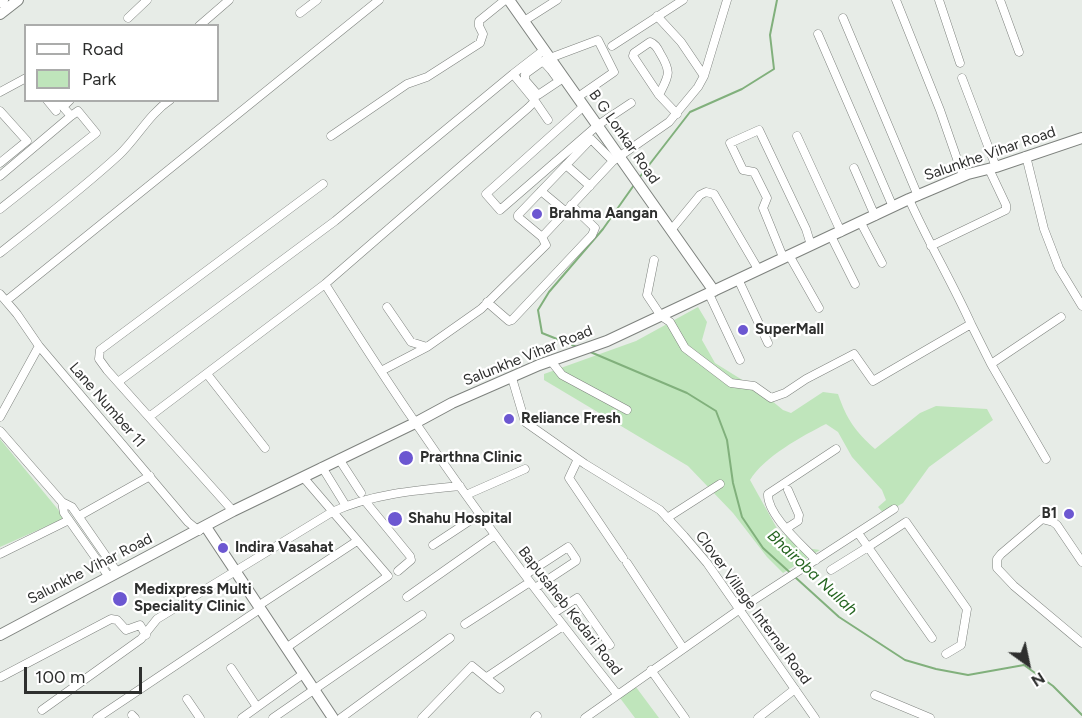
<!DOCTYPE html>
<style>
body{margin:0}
#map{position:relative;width:1082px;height:718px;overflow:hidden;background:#e7ece7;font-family:Figtree,sans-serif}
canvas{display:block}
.legend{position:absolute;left:24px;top:24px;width:195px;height:78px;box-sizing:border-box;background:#fff;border:2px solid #abacab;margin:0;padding:8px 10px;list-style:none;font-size:18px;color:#2e2f2e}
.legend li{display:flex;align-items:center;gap:12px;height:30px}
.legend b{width:30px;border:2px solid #abacab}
.north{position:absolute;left:998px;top:634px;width:60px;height:60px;-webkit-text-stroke:4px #fff;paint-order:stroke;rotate:147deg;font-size:16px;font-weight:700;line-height:24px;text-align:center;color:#2e2f2e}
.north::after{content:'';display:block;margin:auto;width:21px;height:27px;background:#2e2f2e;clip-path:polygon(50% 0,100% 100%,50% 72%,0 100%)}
.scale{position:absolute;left:24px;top:667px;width:118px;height:27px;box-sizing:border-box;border:3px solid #2e2f2e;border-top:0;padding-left:8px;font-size:18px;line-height:21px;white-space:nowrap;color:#2e2f2e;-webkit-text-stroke:4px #fff;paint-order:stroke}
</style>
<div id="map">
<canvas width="1082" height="718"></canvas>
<ul class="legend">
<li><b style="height:8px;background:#fff"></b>Road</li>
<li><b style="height:16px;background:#bfe5bb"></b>Park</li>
</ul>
<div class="north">N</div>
<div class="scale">100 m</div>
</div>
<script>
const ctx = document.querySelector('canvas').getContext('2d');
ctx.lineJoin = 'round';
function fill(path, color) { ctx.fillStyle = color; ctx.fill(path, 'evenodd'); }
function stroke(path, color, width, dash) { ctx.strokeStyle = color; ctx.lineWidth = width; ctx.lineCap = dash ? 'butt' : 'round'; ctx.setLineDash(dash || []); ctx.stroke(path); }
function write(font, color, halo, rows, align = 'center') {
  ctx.font = font + ' Figtree,sans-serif'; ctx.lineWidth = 4.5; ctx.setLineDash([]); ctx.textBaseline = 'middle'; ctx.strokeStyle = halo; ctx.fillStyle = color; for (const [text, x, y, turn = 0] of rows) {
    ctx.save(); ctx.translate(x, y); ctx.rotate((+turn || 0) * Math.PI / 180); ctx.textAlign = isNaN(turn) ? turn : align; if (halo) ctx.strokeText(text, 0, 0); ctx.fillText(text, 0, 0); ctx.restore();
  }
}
const green = new Path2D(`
 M698,307L707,322L702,340L715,363L760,391L783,410L791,413L823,392L838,394C847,420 855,431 875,449L920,413L936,406L987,409L993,420L929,467L903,503L884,514L878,507L886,500L882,490L852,457L838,432L826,424C802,436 764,457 750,480L779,532L800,542L806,548L820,550L783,573L767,557L733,513L688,466L544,380V374L636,341Z
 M0,439L65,518L0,547Z
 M633,683L659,718H635L617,694Z`);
const stream = new Path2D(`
 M639,178L690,112L742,89L774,69L770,35L777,0
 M577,347L542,333L538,310L549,292L603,229L634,185
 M588,351L687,393L716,411L727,440L733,483L742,517L763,548L839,617L905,660L936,669L968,675L1024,665L1053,686L1082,715`);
const minor = new Path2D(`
 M896,0L940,110L963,176
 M939,0L960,63
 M1000,0L1019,52
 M300,13L317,0
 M128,18L147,0
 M843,18L918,196
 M524,21L557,0
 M199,26L229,0
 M818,34L893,207
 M612,46L683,0
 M550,58L598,40L614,72L578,97
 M551,70L543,61L525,74V80L538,95L559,81L551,70L556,66
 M704,76L727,0
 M962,78L996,167
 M0,92L26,78
 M659,95C669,75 672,73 660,53C657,47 655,44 650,42L634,53L633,56L659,95L677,114
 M47,100L56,111
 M535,101L548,120
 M584,106L486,194L500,210L598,125L631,103
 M63,107L70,100
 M0,111L27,141L0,163
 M331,136L407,84L427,77L480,43L483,34L479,26V21L505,0
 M797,136L841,232
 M1026,156L1044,229L1059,268L1082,306
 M566,165L590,186
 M854,168L875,216
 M0,176L71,116L57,100
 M541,191L565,211
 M0,209L96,133L78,111L71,116
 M861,223L882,263
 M672,229L700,195L706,192L714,194L758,269
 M831,236L855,284
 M542,237L518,217V215L591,139L613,161
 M931,246L1006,210V205L989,169
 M0,253C40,221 81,190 119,155C137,138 149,114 170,100
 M789,255L819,308
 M783,257L763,208L767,198L754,172L743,170L730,143L759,130L806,229L811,245
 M654,260L647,295L661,316L670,322L685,348L731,383L754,386L771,398L785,393L806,379L854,354L873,381L971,324C952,282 928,242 909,199
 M738,279L768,343
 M325,284C354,330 384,377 415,422C478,515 547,606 617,694
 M0,294L17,314L39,346L188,522L199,531
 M709,294L740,360
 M6,301L379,0
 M487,302L509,321L512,320L592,235L595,228L571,205
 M387,307L411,342L427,347
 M971,324L991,364L1061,317
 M551,361L562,375L627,410
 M991,364L1046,459
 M381,371L427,347L481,309L546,245L542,237L613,161L669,122L698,87L704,76L681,42L657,16
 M207,374L265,448
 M512,378L525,422L585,464L660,510L684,536L707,563L815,718
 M118,382L335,221L513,74
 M0,417L39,346
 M149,417L325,284L528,108L535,101L513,74L544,50
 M0,431L62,502L64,513L109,577
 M339,459L361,493
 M578,459L569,478L623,558
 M322,467L346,506
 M466,495L525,469
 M365,501L410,556L411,560L398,571
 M62,502L72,507L117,572
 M233,511L107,370L99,359L100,350L323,184
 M79,516L150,476
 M667,518L720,484
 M787,528L798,521L799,515L788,490
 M858,533L868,547L906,522L967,609L961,645L946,654
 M433,545L480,514
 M0,554L69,520
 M816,560C802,545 767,515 768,494L836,449
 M1082,562L1057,525L1053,522L1042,519L1001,554L997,559V568L1014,586L1082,643
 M627,563L683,648
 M831,570L868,547L932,638
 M525,575L568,547L576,559V561L535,588
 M407,597L495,535
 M258,606L357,541
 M554,613L577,598L610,645
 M465,624L530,582
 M286,648L388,576L303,477
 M231,668L257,707
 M651,670L685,718
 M1,677L111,619L117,620L126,630L140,625L146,635
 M487,677L563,626
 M875,695L930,718
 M187,699L200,718
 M42,710L141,639L157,619L332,512C371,494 417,490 460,486
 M132,715L135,718
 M97,718L260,609
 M242,718L303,674
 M273,718L422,615
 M341,718L450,638
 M422,718L472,666L500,689
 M535,718L537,716
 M585,718L740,609L894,509
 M758,718L795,689`);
const tertiary = new Path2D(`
 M509,0L714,291
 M0,2L3,0
 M0,14L18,0
 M206,527L333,718
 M0,635L233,511L415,423L452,403L539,365L607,341L909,199L968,174L996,167L1082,138`);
const markers = [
 [537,214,6,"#6c57d1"],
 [743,330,6,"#6c57d1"],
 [509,419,6,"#6c57d1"],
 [406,458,8,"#6c57d1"],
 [1069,514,6,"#6c57d1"],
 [395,519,8,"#6c57d1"],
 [223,548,6,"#6c57d1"],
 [120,599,8,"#6c57d1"]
];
const streetNames = [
 ["B G Lonkar Road",624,137,55],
 ["Salunkhe Vihar Road",990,154,-19],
 ["Salunkhe Vihar Road",528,356,-22],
 ["Lane Number 11",107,405,49],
 ["Salunkhe Vihar Road",90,569,-27],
 ["Clover Village Internal Road",753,608,54],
 ["Bapusaheb Kedari Road",570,611,52]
];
const poiNames = [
 ["Brahma Aangan",549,214],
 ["SuperMall",755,330],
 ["Reliance Fresh",521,419],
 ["Prarthna Clinic",420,458],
 ["B1",1057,514,"right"],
 ["Shahu Hospital",408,519],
 ["Indira Vasahat",235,548],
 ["Medixpress Multi",134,590],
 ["Speciality Clinic",134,607]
];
const waterNames = [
 ["Bhairoba Nullah",812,573,43]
];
fill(green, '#bfe5bb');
stroke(stream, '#81b07c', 2);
stroke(minor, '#7e827e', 9);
stroke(tertiary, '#7e827e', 12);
stroke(minor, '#fff', 8);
stroke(tertiary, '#fff', 10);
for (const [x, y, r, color] of markers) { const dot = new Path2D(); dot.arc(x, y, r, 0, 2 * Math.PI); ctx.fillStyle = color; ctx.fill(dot); stroke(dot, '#fff', 2); }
write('15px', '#2e2f2e', '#fff', streetNames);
write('bold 15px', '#2e2f2e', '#fff', poiNames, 'left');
write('italic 16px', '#256521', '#fff', waterNames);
</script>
